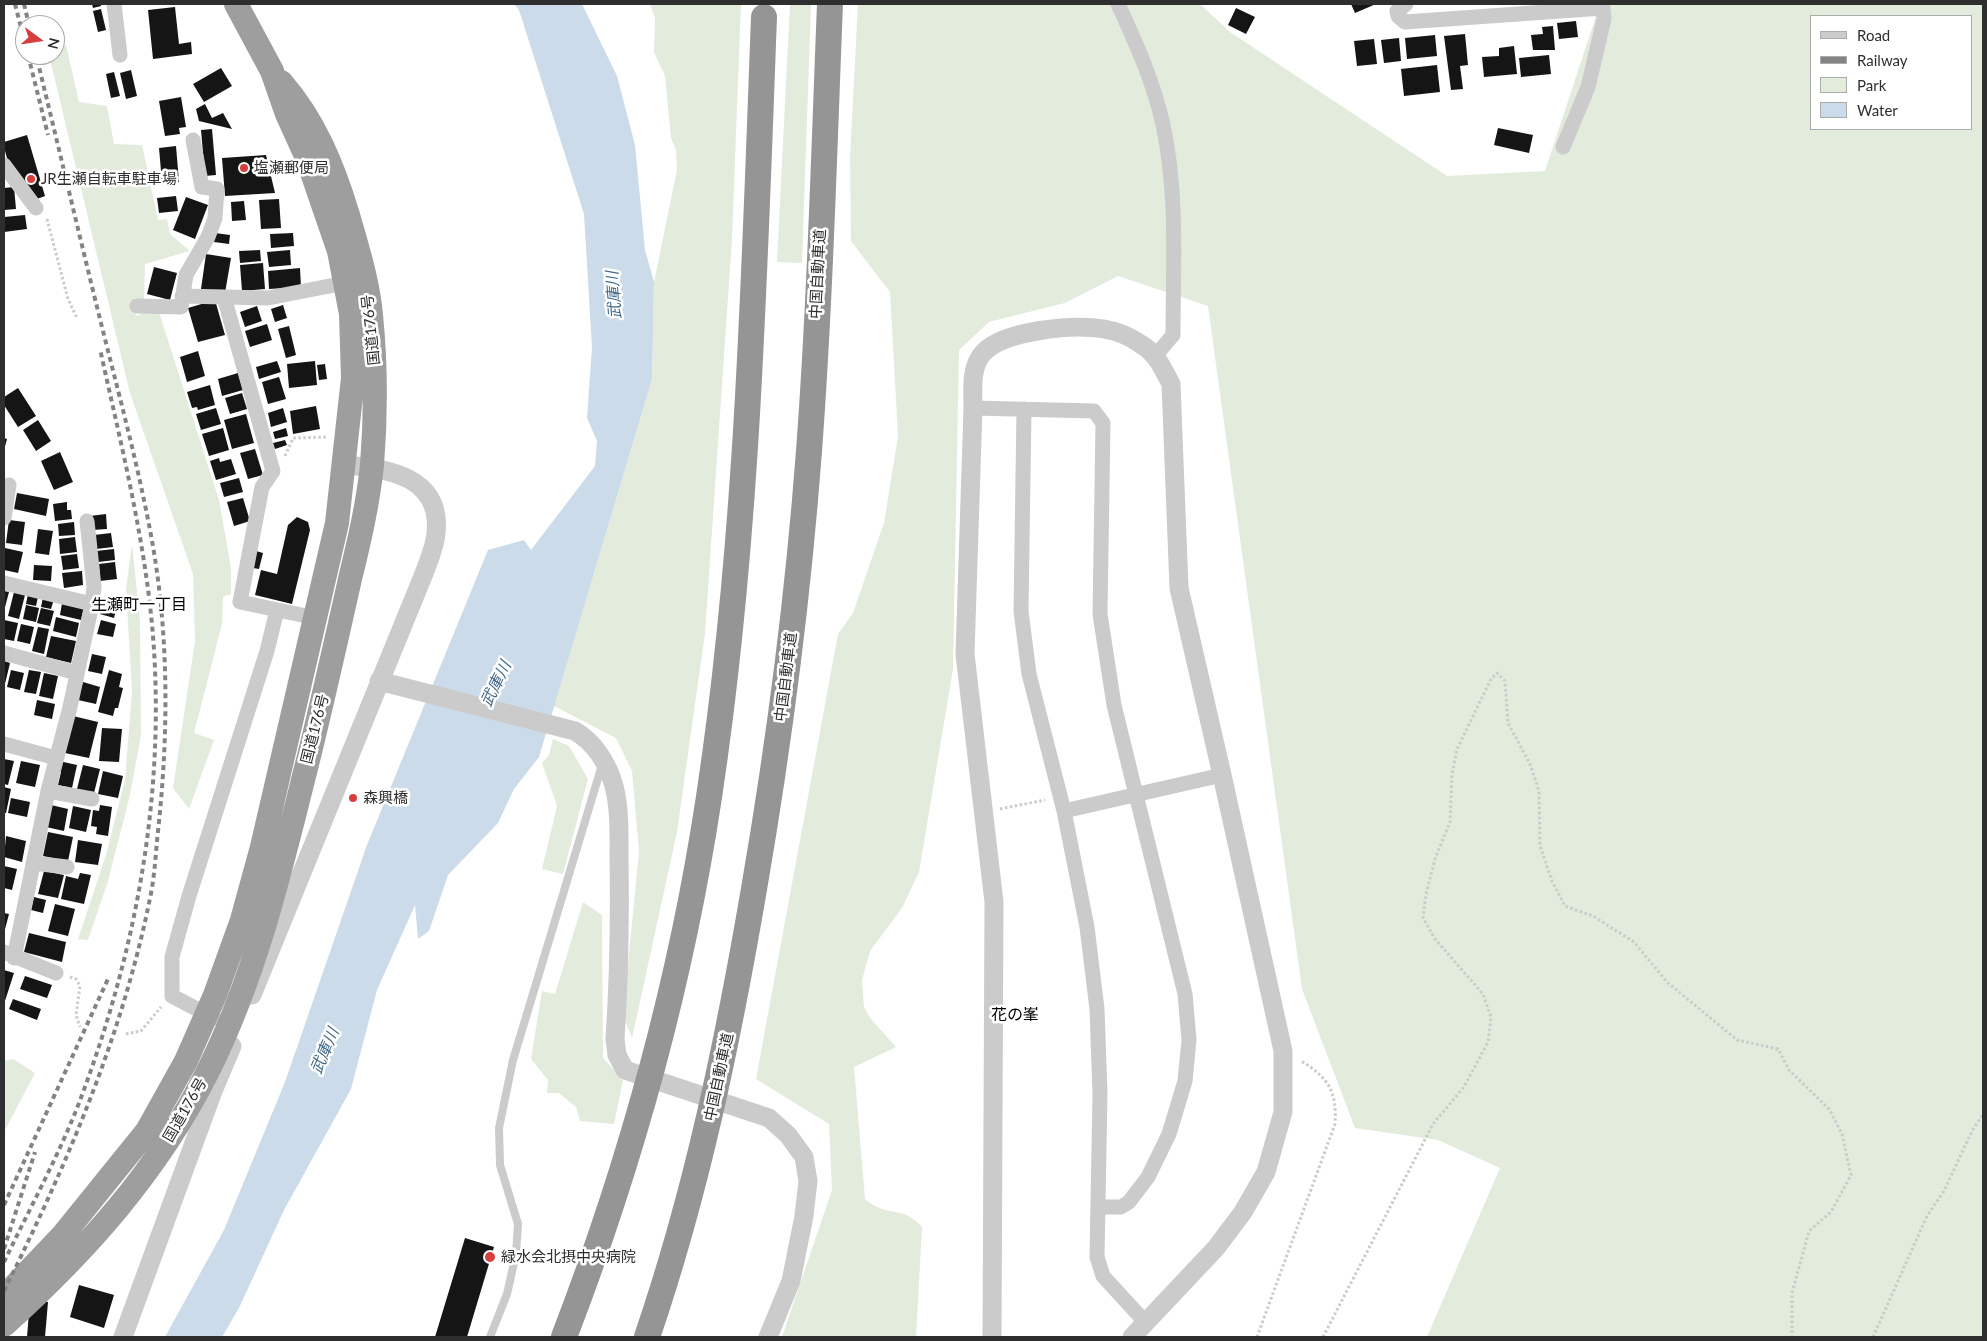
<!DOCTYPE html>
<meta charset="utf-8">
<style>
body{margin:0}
#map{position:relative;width:1987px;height:1341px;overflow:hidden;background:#fff;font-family:Lato,sans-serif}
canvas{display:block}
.frame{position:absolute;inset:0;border:5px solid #2e2e2e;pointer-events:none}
.legend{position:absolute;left:1810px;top:15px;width:162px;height:115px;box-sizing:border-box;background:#fff;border:1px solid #ababab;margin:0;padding:6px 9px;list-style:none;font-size:15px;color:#2e2e2e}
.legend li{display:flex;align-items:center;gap:10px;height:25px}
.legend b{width:25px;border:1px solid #ababab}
.north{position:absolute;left:15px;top:15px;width:50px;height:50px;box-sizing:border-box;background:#fff;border:1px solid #ababab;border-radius:50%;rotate:104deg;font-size:14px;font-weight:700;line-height:20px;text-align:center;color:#2e2e2e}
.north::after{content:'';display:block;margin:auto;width:18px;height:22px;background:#d73f3f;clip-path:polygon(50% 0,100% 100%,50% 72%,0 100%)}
</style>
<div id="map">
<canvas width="1987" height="1341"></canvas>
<div class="frame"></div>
<ul class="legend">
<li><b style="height:6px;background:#cbcbcb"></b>Road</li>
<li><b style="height:6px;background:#838383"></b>Railway</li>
<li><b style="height:14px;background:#e3ebdd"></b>Park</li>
<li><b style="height:14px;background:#cbdbe9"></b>Water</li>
</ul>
<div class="north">N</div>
</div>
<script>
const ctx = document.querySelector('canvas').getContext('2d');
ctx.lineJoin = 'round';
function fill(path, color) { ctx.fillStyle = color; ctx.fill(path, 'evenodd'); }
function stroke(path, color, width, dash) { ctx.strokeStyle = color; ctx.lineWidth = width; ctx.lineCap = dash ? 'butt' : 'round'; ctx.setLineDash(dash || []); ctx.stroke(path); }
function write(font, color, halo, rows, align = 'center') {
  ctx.font = font + ' Lato,"Noto Sans JP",sans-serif'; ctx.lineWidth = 5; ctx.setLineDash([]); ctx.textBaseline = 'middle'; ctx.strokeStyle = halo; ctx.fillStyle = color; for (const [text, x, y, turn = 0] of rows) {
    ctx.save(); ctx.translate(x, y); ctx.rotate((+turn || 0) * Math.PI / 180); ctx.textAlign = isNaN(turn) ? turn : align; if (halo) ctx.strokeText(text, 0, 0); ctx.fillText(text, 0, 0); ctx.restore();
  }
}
const green = new Path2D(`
 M650,4H741L732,239L705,633L677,832L632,1038L623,1015L639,851L632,771L616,738L554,706L652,379L654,282L677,170L676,150L671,138L665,76L654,52L655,18Z
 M790,4H811L802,263L777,262Z
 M858,4H1200L1230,32L1447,176L1545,171L1600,4H1983V1337H1427L1500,1168L1438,1140L1355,1128L1302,989L1208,306L1118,276L1065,303L989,322L959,350L953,669L919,872L902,908L870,951L862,980L864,1007L870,1018L896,1047L854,1067L865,1199C886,1218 904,1205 922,1227L916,1337H782L832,1190L829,1124L756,1079L838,634L853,613L884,523L898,436L890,292L851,241L850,157ZM1811,16H1971V129H1811Z
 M55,43L66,45L79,102L107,106L114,144L142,145L158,220L167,219L170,234L190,251L145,264L144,300L133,301L136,316L158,309L219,500L231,568V594L223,597L222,624L194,733L214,740L189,809L173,788L195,641L193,574L130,393L49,55H55Z
 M132,544L140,621L141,735L130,795L108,881L88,940L78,939L106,855L125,780L132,691L126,589Z
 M553,739L569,746L588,779L563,874L542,869L557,806L542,763L549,755Z
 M583,902L602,915L603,1058L623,1080L614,1124L580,1121L576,1107L559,1093H547L548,1080L531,1059L542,991L555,994Z
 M13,1059L35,1073L4,1132V1061Z`);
const water = new Path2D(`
 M514,4H582L617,76L635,145L645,250L654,282L652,379L539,757L514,789L498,823L448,875L429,931L418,939L415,905L377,990L351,1089L284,1210L239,1308L222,1337H165L224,1230L285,1082L367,845L488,550L524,540L531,550L595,466L597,441L587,418L592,347L584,214L519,10Z`);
const building = new Path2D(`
 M92,4H101V6L93,8Z
 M1351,4H1376L1355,13Z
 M175,7L179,44L191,42L192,54L153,59L148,10Z
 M1236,8L1255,17L1246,34L1228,25Z
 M101,9L106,30L98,32L93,11Z
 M1576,21L1578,37L1559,39L1557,23Z
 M1553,26L1555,50H1533L1531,35L1543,34L1542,27Z
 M1465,34L1468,65L1460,66L1463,89L1451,90L1444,36Z
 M1435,35L1437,56L1407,59L1405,38Z
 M1399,38L1401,61L1384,63L1381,40Z
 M1374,39L1377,64L1357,66L1354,41Z
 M1514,46L1517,74L1484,77L1482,57L1499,56V48Z
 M1549,55L1551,74L1521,77L1519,58Z
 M1437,65L1440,92L1404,96L1401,69Z
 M221,68L232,86L204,102L193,84Z
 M131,70L137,96L126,99L120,73Z
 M114,72L120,96L111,98L106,74Z
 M181,97L186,127L179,128L180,134L165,136L159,101Z
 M205,104L212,118L223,113L232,129L199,121L196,109Z
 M1498,128L1533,135L1529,153L1494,145Z
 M212,129L216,175L205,176L201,130Z
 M27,135L45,196L37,199L8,162L4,147V142Z
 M176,146L179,182L154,184L153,171H161L159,148Z
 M266,155L275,193L225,196L222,158Z
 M14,187L16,209L4,210V188Z
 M176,196L178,211L159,213L157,198Z
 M186,197L208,205L195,239L173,230Z
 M279,199L281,228L261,229L259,200Z
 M244,201L246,220L232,221L231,202Z
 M25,215L27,229L4,232V217Z
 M215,233L230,235L229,244L214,242Z
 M293,233L294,246L271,248L270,234Z
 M260,250L261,261L240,263L239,251Z
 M290,250L291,265L269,267L267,252Z
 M206,254L231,258L225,293L201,289Z
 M263,263L265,289L242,291L240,265Z
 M154,267L177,273L170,300L147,294Z
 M300,268L301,287L269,289L268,271Z
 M215,300L225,335L198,342L188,308Z
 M283,305L287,318L275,322L271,309Z
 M257,306L262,321L245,327L240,312Z
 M267,324L272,340L250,347L245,331Z
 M289,326L296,355L286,358L278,329Z
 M198,351L205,376L187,382L180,357Z
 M277,361L281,372L259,379L256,367Z
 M315,361L317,385L289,388L287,364Z
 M325,364L327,379L319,380L317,365Z
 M238,373L243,390L222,396L218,379Z
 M279,377L286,399L268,404L262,382Z
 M210,385L215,405L198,410L197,407L192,408L187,392Z
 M18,388L36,416L18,427L4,405V397Z
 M242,393L247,409L230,414L225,398Z
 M316,406L320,429L293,434L290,411Z
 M216,408L221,424L201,430L196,414Z
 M283,408L287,422L271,427L268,413Z
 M246,414L254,443L232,449L224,420Z
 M38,420L51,441L36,451L23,430Z
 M223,428L229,450L209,456L202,434Z
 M286,428L288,436L275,439L273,432Z
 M4,438L7,439L4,450Z
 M285,440L287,445L275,449L273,443Z
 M255,449L263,475L248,479L240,453Z
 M60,452L73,482L54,490L41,461Z
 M219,458L220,462L231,459L236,474L216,480L210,461Z
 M239,478L243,492L224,497L220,483Z
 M17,493L49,499L46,516L14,509Z
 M243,498L250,521L234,526L227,502Z
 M67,502V510H71L72,519L55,521L53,504Z
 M106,514L107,529L92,530L90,516Z
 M297,517L308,522L310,530L292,604L255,595L261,570L277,574L288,525Z
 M9,520L25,522L22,545L6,543Z
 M74,522L75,535L59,536L58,524Z
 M38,529L53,531L49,555L35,553Z
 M111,533L113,547L96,549L94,535Z
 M75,537L77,552L60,554L59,539Z
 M5,548L23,552L18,573L4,570Z
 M114,549L115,560L98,562L96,551Z
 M256,551L263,553L259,569L253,568Z
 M77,554L79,568L63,570L61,556Z
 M115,562L117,579L100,581L99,564Z
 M34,565L52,566L51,581L33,580Z
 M82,571L83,585L64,588L62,573Z
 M4,591L9,592L4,611Z
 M14,592L25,595L19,619L8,616Z
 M28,594L38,597L36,606L26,604Z
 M43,597L54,599L51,609L41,607Z
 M104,598L118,602L114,618L100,614Z
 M62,603L84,607L81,620L60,615Z
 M26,605L39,608L36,622L23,619Z
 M41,608L54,611L50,626L37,623Z
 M56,617L79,623L76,637L53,631Z
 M4,620L18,623L14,641L4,639Z
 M101,620L116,624L113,637L97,634Z
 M21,624L34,627L30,644L17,641Z
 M38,627L49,629L44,654L32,651Z
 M51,636L76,641L71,663L46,657Z
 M92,654L106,657L102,674L88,671Z
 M4,661L10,663L4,688Z
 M11,670L24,673L20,690L7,687Z
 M29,670L41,672L36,694L24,692Z
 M109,670L122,674L119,687L123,688L118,708H115L113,716L98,712Z
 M44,673L58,676L53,699L39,696Z
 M83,682L100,687L96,704L78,700Z
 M37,700L55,704L52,719L34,715Z
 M73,716L98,722L89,758L65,753Z
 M102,728L122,729L119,762L99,761Z
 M4,759L14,761L8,785L4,784Z
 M21,761L40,765L35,787L16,783Z
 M59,761L77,765L72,788L58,785L61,772H57Z
 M83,765L100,769L94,793L77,789Z
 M103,771L123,776L118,798L98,794Z
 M4,787L11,789L6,813H4Z
 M11,798L30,802L27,817L8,813Z
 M51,805L68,809L64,831L46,827Z
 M100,805L112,807L108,836L96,834L97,827L91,826L93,810L99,811Z
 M73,806L91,810L86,832L69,828Z
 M48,832L73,837L68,861L43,856Z
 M6,836L26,841L22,862L4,857Z
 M78,840L102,844L98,865L75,862Z
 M4,866L17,869L12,890L4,888Z
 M44,871L64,875L58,898L38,894Z
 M80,873L91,875L84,904L61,899L66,876L78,879Z
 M34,897L46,900L43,913L31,910Z
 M55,904L75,909L68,936L48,931Z
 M4,913L9,914L4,933Z
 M29,933L66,942L62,962L24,952Z
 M4,970L14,973L4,1004Z
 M25,976L52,985L47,998L20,989Z
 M13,999L41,1009L37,1020L9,1009Z
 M465,1238L494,1247L467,1337H435Z
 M79,1285L114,1295L104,1328L70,1317Z
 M30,1300L48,1302L45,1337H27Z`);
const path = new Path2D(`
 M47,219L68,299L77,318
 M285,456L293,438L328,437
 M1000,809L1045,800
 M70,977L76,979L80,986L76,1015L80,1027
 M126,1034L141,1031L161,1007
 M1257,1337L1335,1124C1337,1092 1329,1078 1301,1061
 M1323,1337L1433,1124L1464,1087L1488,1042L1491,1017L1483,994L1435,939L1423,918L1426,894L1435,859L1450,822L1452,775L1457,749L1491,679L1497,673L1505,681L1508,723L1530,764L1539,791L1540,846L1552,881L1565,906L1593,916L1634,942L1667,982L1737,1040L1778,1049L1789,1070L1829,1109L1842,1134L1851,1175L1831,1212L1809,1231L1792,1293V1337
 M1873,1337L1927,1216L1944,1191L1972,1131L1983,1114`);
const service = new Path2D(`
 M490,1337L507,1294L516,1254L518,1224L500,1165L499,1128L513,1060L602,765`);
const minor = new Path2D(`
 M114,4L120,55
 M1118,4C1136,43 1154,83 1163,125C1178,194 1173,265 1173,335L1156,355
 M1406,4L1397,11L1398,16L1405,22L1603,8L1604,19L1588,87L1563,147
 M4,165L36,208
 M182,296L268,298L345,283
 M224,297L273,471L262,487L240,602L316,618
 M137,306L181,307L186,275L208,237L215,218L217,189L202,187L193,140
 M973,408L1094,411L1103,423L1100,614L1114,705L1185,994L1189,1040L1185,1081L1169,1134L1148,1177L1129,1202L1121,1207H1098
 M1024,409L1021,611L1029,674L1064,811L1087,927L1097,1009L1100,1094L1097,1257L1103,1276L1146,1323
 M4,518L9,485
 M4,583L92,604
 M4,653L77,673
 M4,744L56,758
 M48,791L92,799
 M1064,811L1222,775
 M33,863L67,867
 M4,952L56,973
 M14,958L48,791L70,707L92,604L94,587L87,521
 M214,1018L172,996V957L189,896L267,651L277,610`);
const tertiary = new Path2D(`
 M379,681L575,731C595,743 608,764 614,786C620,809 619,835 619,858C620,918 619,979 615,1039L617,1055L625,1070L769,1118L788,1135L804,1157L808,1181L804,1216L791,1281L768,1337
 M252,995L423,576C428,563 435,547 436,533C442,477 388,468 345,465
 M123,1337L213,1091L232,1046
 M992,1337L994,902L965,654L973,408C973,390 970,368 983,353C1004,330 1074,324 1104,329C1117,331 1131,337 1142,345C1157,354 1163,369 1171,384L1179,588L1222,775L1283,1051V1112L1266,1172L1243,1212L1216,1248L1132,1337`);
const trunk = new Path2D(`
 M4,1297L63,1235L147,1131L186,1061L215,995L242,920L262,847L337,523L353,378L351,314L339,251L307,158L287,114L272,71L236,4
 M4,1325C86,1251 158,1171 208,1071C258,971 283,860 310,752C324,695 337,637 350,579C359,542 368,504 372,465C376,415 376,365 371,315C368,281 357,247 348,215C333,166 315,121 281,82`);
const motorway = new Path2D(`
 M564,1337C631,1163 681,982 709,797C748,539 754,278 764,17
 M647,1337C697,1191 728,1041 754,889C779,744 798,598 809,451C820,303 824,153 830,4`);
const rail = new Path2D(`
 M15,4L25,43
 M24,4L29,25
 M28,55L48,135
 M4,1205L108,979
 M4,1249L35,1152
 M4,1262C29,1210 58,1157 79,1103C137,950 167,788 152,624C143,531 120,440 100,349
 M4,1291C68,1162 125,1030 152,888C155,869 156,850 158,831C169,731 169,628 150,530C136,456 116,384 98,311C77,226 57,140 36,55`);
const markers = [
 [244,168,5,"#d73f3f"],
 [31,179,5,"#d73f3f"],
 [353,798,5,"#d73f3f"],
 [490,1257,6,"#d73f3f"]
];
const poiNames = [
 ["塩瀬郵便局",254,168],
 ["JR生瀬自転車駐車場",41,179],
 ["森興橋",363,798],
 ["緑水会北摂中央病院",501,1257]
];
const streetNames = [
 ["中国自動車道",818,274,-87],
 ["国道176号",371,330,-96],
 ["中国自動車道",786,677,-83],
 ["国道176号",315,729,-76],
 ["中国自動車道",719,1077,-78],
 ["国道176号",185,1110,-60]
];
const waterNames = [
 ["武庫川",614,295,-94],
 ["武庫川",496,684,-64],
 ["武庫川",325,1051,-67]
];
const neighbourhoodNames = [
 ["生瀬町一丁目",139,605],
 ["花の峯",1015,1015]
];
fill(green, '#e3ebdd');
fill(water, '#cbdbe9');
fill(building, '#151515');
stroke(path, '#cbcbcb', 3, [2.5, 2.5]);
stroke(service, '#cbcbcb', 8);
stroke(minor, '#cbcbcb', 15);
stroke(tertiary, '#cbcbcb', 19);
stroke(trunk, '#9e9e9e', 24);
stroke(motorway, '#959595', 26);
stroke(rail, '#838383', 4, [5, 4]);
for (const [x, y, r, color] of markers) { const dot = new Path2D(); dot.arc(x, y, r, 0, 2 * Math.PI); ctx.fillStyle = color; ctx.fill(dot); stroke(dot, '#fff', 2); }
write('15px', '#2e2e2e', '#fff', poiNames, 'left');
write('15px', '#2e2e2e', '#fff', streetNames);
write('italic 16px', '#43698a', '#fff', waterNames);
write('16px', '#000', '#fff', neighbourhoodNames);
</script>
